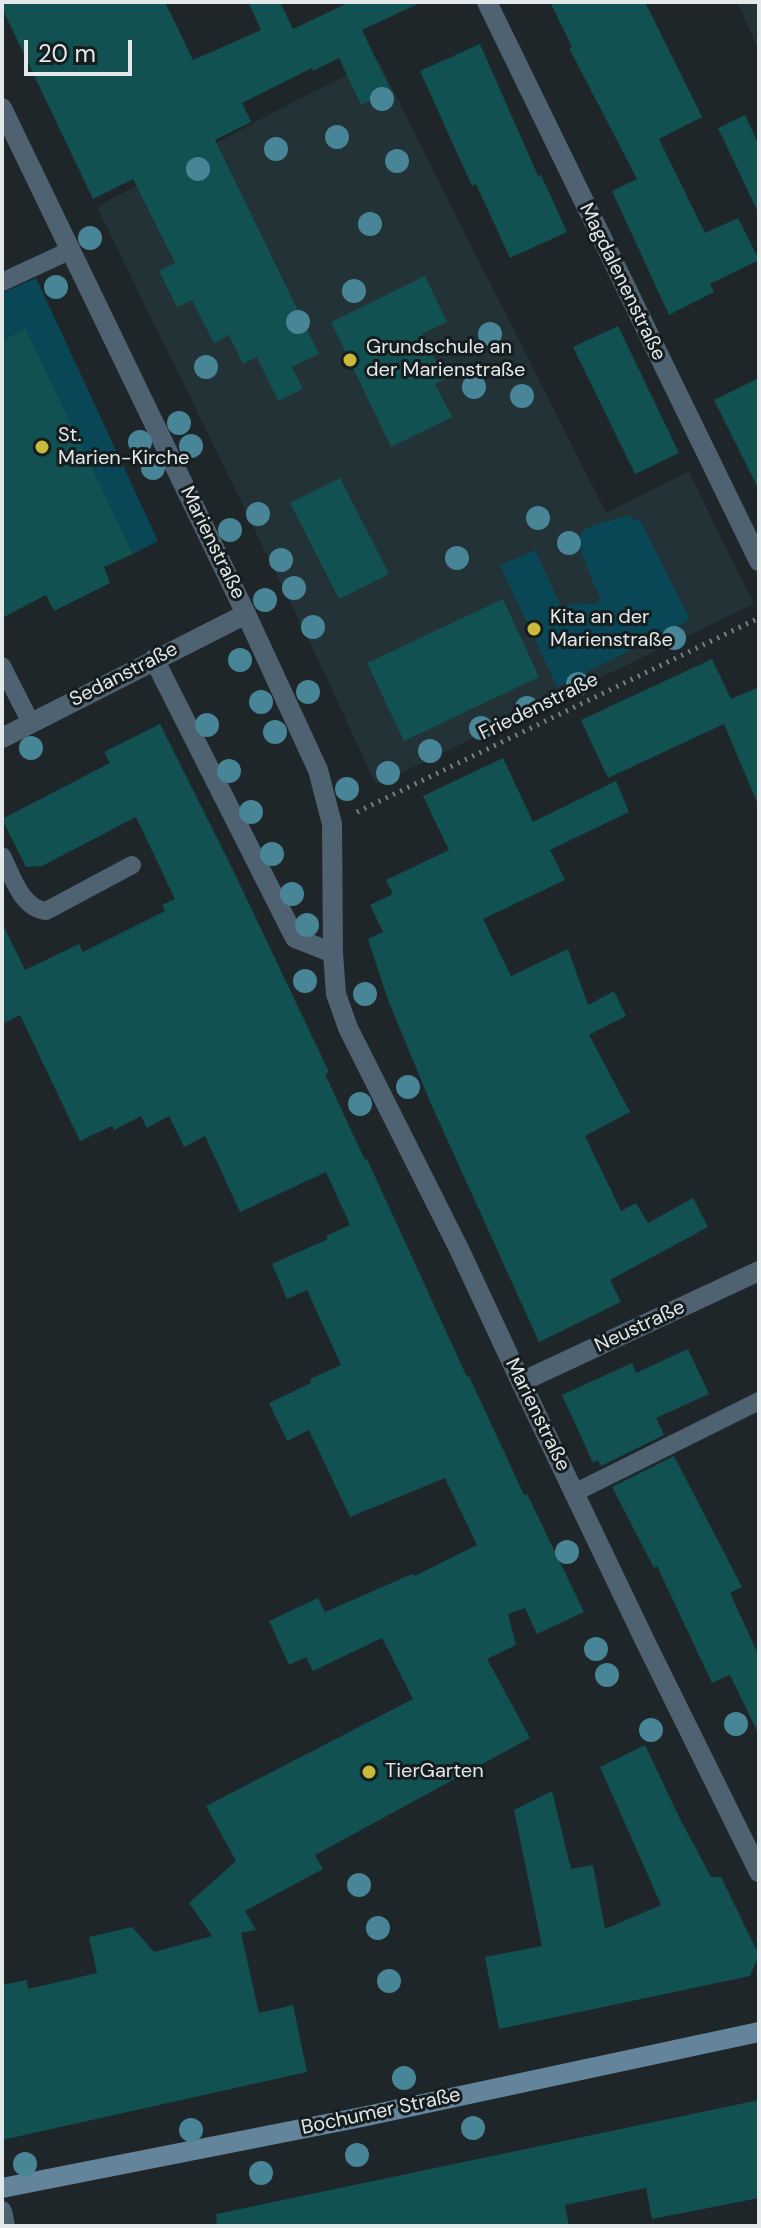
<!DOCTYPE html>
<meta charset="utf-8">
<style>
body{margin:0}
#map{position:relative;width:761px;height:2228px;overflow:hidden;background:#1e2629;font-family:"DM Sans",sans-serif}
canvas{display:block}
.frame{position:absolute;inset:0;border:4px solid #e3e8ea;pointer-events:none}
.scale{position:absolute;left:24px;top:40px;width:108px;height:36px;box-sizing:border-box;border:4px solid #e3e8ea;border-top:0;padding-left:10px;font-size:24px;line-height:28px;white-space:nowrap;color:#e3e8ea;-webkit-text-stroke:6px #151d1f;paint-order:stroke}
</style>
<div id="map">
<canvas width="761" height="2228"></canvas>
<div class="frame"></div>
<div class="scale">20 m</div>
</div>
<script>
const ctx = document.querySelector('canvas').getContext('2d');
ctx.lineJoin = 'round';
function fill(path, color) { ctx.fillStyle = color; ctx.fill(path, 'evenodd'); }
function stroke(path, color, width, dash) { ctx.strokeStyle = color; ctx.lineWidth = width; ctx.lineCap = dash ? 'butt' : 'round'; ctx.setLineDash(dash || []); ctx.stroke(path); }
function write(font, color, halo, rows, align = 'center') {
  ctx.font = font + ' "DM Sans",sans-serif'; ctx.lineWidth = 6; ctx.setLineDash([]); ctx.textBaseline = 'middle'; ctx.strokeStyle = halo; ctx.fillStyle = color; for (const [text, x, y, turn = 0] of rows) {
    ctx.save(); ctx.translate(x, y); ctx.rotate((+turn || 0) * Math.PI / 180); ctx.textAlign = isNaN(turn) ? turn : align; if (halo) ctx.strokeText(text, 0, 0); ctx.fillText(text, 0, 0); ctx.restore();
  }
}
const built = new Path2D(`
 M737,2H759V51Z
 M378,60L606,513L689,472L754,604L376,785L315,653L97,207L289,104Z`);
const green = new Path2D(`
 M36,278L158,541L133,554L24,329L2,341V293Z
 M627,516L641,522L690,620L557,687L500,565L535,550L562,608L577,603L595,604L601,599C595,587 573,542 583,531C590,524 617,519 627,516Z`);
const building = new Path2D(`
 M2,2H165L193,60L261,30L248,2H280L293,29L350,2H422L362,30L391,91L361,105L339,58L313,71L312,68L242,103L251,122L215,140L319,354L292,367L303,389L278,401L257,357L243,364L229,335L214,343L192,300L177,307L159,271L175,263L133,179L93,199L2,8Z
 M550,2H645L702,117L659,139L705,233L738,218L759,260L710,284L714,292L669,315L612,191L637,179L569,48L572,47Z
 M480,44L538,176L541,175L567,232L510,258L476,184L472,186L420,71Z
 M745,115L759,145V214L718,128Z
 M425,276L447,322L422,334L445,379L435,384L452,417L391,447L331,322Z
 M618,326L679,453L635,474L573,347Z
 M25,328L133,554L104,567L110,583L54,611L46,595L2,618V341Z
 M759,378V490L714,400Z
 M340,478L389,574L339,599L290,503Z
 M503,599L539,677L404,741L367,663Z
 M712,659L731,699L759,687V807L724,724L608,778L581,720Z
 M160,724L233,870L329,1072L325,1074L365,1160L367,1159L467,1377L469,1376L524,1495L527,1494L584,1612L537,1634L525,1608L508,1614L516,1645L487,1659L530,1738L315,1855L323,1869L245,1911L256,1930L241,1933L259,2013L293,2005L307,2072L2,2140V1985L27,1980L28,1989L97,1973L89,1937L132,1927L154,1952L212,1936L189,1903L236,1861L206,1806L413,1699L382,1638L313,1671L306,1657L289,1665L269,1621L318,1598L325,1612L412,1574L415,1576L477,1545L445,1478L350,1517L309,1430L287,1441L269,1403L311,1383L310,1379L341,1365L307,1290L287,1299L272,1264L328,1239L326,1236L350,1225L326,1172L240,1212L205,1136L184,1147L169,1116L147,1128L141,1116L114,1130L112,1126L80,1141L20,1015L2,1024V923L25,970L79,944L83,952L165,911L162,905L175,899L136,817L42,866L26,867L2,819L110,763L104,752Z
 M503,758L533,822L616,781L629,812L550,850L565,880L483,919L511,976L568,949L588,1005L614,991L626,1016L589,1035L630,1112L585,1136L621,1211L636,1203L648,1223L693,1198L708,1227L610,1280L621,1302L539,1342L431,1104L388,1000L368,939L383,932L370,905L393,894L386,880L449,850L423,796Z
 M688,1349L709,1394L656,1418L664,1435L601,1466L598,1460L593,1463L562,1395L632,1363L636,1373Z
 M674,1456L742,1587L730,1593L759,1656V1735L730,1675L712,1683L657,1566L654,1568L612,1487Z
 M645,1745L680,1819L711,1877H721L759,1955L750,1976L499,2029L485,1957L542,1946L514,1810L552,1791L571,1869L593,1865L605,1929L661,1905L600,1767Z
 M759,2100V2198L652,2219L646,2188L565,2205L569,2226H217L216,2214Z`);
const path = new Path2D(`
 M357,812L759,618`);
const service = new Path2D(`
 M2,282L71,250
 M2,666L31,723
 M2,856C12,875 21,908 46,911L132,865
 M574,1493L759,1401`);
const minor = new Path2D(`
 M487,2L759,561
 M154,659L295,938L333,953
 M2,738L246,614
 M521,1382L759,1271
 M2,2211L5,2226`);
const tertiary = new Path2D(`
 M2,108L246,614L318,770L332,824L333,953L336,994L348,1028L459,1249L521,1382L646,1643L759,1872`);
const secondary = new Path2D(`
 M2,2188L362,2117L759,2032`);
const trees = [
 [382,99],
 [337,137],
 [276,149],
 [397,161],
 [198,169],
 [370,224],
 [90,238],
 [56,287],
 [354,291],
 [298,322],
 [490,334],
 [206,367],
 [474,387],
 [522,396],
 [179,423],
 [140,442],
 [191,446],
 [153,468],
 [258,514],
 [538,518],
 [230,530],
 [569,543],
 [457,558],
 [281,560],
 [294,588],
 [265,600],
 [313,627],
 [674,638],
 [240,660],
 [578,684],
 [308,692],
 [261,702],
 [527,708],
 [207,725],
 [481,728],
 [275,732],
 [31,748],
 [430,751],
 [229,771],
 [388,773],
 [347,789],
 [251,812],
 [272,854],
 [292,894],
 [307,925],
 [305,981],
 [365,994],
 [408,1087],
 [360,1104],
 [567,1552],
 [596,1649],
 [607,1675],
 [736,1724],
 [651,1730],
 [359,1885],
 [378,1928],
 [389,1981],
 [404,2078],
 [473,2128],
 [191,2130],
 [357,2155],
 [25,2164],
 [261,2173]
];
const markers = [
 [350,360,8,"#c8bb3b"],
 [42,447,8,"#c8bb3b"],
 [534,629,8,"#c8bb3b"],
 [369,1772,8,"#c8bb3b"]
];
const streetNames = [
 ["Magdalenenstraße",622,282,64],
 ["Marienstraße",212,543,64],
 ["Sedanstraße",124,675,-27],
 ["Friedenstraße",539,707,-26],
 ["Neustraße",640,1327,-25],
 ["Marienstraße",537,1415,64],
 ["Bochumer Straße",381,2112,-12]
];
const poiNames = [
 ["Grundschule an",366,348],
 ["der Marienstraße",366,371],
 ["St.",58,436],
 ["Marien-Kirche",58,459],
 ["Kita an der",550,618],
 ["Marienstraße",550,641],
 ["TierGarten",385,1772]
];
fill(built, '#233237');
fill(green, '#094756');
fill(building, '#115151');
stroke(path, '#7b8284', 5, [2, 6]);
stroke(service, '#4e6271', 18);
stroke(minor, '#4e6271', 20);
stroke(tertiary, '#4e6271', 20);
stroke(secondary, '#64849c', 20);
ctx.fillStyle = '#478597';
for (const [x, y] of trees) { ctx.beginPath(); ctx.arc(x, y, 12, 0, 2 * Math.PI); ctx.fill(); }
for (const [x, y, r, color] of markers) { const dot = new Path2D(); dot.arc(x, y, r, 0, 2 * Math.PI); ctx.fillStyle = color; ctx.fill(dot); stroke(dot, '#151d1f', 3); }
write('20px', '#e3e8ea', '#151d1f', streetNames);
write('20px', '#e3e8ea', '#151d1f', poiNames, 'left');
</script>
